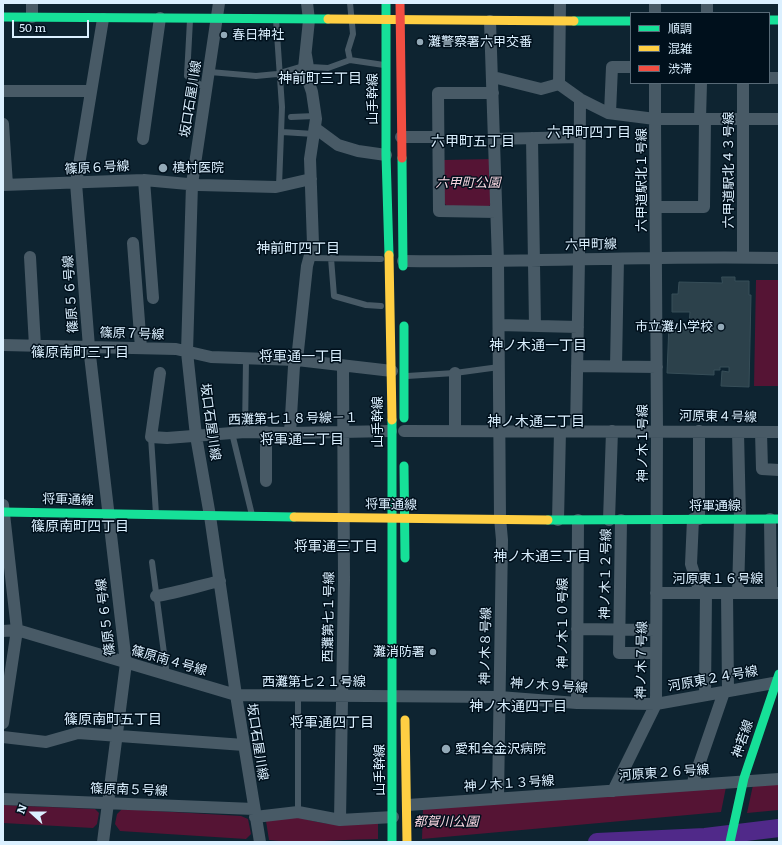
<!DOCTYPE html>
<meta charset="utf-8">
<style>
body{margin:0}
#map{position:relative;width:782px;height:845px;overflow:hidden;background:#0e2431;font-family:Literata,"Noto Sans JP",serif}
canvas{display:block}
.frame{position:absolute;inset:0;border:4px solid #dbf0ff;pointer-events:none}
.legend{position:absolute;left:630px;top:12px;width:140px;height:72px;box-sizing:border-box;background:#00101c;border:1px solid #586a77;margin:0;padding:5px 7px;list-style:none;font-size:12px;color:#dbf0ff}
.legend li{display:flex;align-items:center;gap:8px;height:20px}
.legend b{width:20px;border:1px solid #586a77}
.north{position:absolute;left:12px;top:793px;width:40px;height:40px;-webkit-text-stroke:3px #00101c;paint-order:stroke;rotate:291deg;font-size:11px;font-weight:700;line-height:16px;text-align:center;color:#dbf0ff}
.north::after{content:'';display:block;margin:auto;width:14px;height:18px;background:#dbf0ff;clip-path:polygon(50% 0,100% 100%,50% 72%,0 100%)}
.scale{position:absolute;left:12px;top:20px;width:77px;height:18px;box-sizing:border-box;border:2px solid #dbf0ff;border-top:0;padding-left:5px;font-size:12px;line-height:14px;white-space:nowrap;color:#dbf0ff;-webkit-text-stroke:3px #00101c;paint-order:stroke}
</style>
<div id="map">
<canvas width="782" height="845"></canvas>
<div class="frame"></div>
<ul class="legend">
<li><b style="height:5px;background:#16e098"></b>順調</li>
<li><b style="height:5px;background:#ffcf43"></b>混雑</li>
<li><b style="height:5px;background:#f24e42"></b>渋滞</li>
</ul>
<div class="north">N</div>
<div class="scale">50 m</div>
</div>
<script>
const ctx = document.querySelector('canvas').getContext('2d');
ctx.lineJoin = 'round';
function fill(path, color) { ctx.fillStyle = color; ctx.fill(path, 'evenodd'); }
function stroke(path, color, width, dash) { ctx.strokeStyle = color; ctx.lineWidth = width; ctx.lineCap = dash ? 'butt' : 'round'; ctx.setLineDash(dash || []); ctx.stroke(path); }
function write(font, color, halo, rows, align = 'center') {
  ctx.font = font + ' Literata,"Noto Sans JP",serif'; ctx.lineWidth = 3; ctx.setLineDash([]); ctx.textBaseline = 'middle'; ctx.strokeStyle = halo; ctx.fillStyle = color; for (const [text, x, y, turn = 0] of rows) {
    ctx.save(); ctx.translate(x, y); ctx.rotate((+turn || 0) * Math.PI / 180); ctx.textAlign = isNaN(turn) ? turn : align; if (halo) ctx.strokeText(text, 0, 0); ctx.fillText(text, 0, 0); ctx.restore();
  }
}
const green = new Path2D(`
 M493,159L494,203L487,207H448L443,202V160Z
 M756,280H779V386H754Z
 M779,783V810L747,813L753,785Z
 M726,787L721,812L422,839L423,809Z
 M3,805L95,809L99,813L97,824L93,828L3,823Z
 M122,809L241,816L248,819L251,834L246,839L120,831L115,824L117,814Z
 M297,816C325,827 349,825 378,822V839C341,839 306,844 269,840L266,821Z`);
const river = new Path2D(`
 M597,842L705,837L779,828`);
const building = new Path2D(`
 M722,277H735V281H749V295H751L749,387L721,386L722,371L729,372V367H720V370H714V375L667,373L669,324L689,325L690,312H672V294H678L679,282L722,283Z`);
const lane = new Path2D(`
 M276,19L282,107L279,186
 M190,20L187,76L207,89
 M309,55L311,67L328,68L350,60L384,65
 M350,60L348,50L353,34L350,3
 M210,72L256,76L277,74L304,66
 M291,117L315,116
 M282,132L314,134
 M309,258L381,259
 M331,258L334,296L366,305L381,306
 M407,376L455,373L499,367
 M245,432L246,359
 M232,433L252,515
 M151,437L156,514
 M152,562L167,676
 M298,812V696`);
const street = new Path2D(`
 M219,3L192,184L187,352L196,436L210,516L236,695L260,842
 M560,3L559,84L580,99L608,113L655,119L657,431L656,704L613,791
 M655,3V13
 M707,3V13
 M32,17V3
 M103,19L76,183L89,347L126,663L103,842
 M490,21L498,262L500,518L502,540L498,798
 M493,77L541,89L559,84
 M769,78H779
 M655,83V119H779
 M743,83V257
 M3,91H91
 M493,93H438L439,211L496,212
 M610,113L612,67H631
 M700,119L701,83
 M3,124L7,185
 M315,128L338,145L358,151L386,155
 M401,137H438
 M532,138L535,326
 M143,139L160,18
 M494,139L579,137
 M144,180L153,298
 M3,185L144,180L199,185L276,187L311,179
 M656,207H704L705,119
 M133,243L141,348
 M30,257L35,346
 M403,261C528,263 654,255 779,258
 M499,325L578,327
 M3,345L176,349L211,357L297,360L392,371
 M577,366L657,367
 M616,366L618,259
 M160,373L151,437L167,438L245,432L290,433L391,431
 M404,431L779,432
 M455,431V373
 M576,431L579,259L580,99
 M699,431V519
 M266,432V481
 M761,432L762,469L779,470
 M290,433L294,366L297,360L307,266L313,244L310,159L316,119L312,92L304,68L309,20L307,3
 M693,519L691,564L700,593
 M770,519L771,593
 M558,520L560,431
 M609,520L612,431
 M621,520L619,653H656
 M656,593H779
 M727,593L728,691
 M738,593L740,519L738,432
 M156,596C177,593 198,586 220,581
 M577,629L656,630
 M3,631L17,630L236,695L499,697L577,703L656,704L779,682
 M705,695L706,593
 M577,703L578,520
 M3,723L17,630L3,505
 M3,737L46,742L78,733L244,745
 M692,785L724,692
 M3,799L254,809
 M408,805L779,779
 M255,817L298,812L340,820L393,817
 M340,820L344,581L343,366`);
const fast = new Path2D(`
 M386,3V155L389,255
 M3,17L328,19
 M769,20H779
 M574,21H631
 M402,158L403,266
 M404,326V418
 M392,420V842
 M404,466L405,558
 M3,512L294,517
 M548,520L779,519
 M730,842L744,778L779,674`);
const slow = new Path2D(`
 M328,19L574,21
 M389,255L392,420
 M294,517L548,520
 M405,720L407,842`);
const jam = new Path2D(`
 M400,3L402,158`);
const markers = [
 [224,35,4,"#93a9b7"],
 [420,42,4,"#93a9b7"],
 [163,168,5,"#93a9b7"],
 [721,327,4,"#93a9b7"],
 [433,652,4,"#93a9b7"],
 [446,749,5,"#93a9b7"]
];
const poiNames = [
 ["春日神社",232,35],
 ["灘警察署六甲交番",428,42],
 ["槙村医院",172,168],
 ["市立灘小学校",713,327,"right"],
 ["灘消防署",425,652,"right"],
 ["愛和会金沢病院",455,749]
];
const streetNames = [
 ["坂口石屋川線",191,99,-81],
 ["山手幹線",373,99,-90],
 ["篠原６号線",97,168,-3],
 ["六甲道駅北４３号線",729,170,-90],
 ["六甲道駅北１号線",642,180,-90],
 ["六甲町線",591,245,-1],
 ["篠原５６号線",71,294,-94],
 ["篠原７号線",132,334,2],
 ["河原東４号線",718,417,1],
 ["西灘第七１８号線－１",293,419,-1],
 ["坂口石屋川線",210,422,82],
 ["山手幹線",378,422,-90],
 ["神ノ木１号線",643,443,-90],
 ["将軍通線",68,500,2],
 ["将軍通線",391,505,1],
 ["将軍通線",715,506],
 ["神ノ木１２号線",606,574,-89],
 ["河原東１６号線",718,579],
 ["篠原５６号線",106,617,-97],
 ["西灘第七１号線",329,617,-89],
 ["神ノ木１０号線",563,623,-90],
 ["神ノ木８号線",486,646,-89],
 ["神ノ木７号線",642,660,-89],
 ["篠原南４号線",169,661,16],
 ["河原東２４号線",713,679,-10],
 ["西灘第七２１号線",314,682],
 ["神ノ木９号線",549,686,4],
 ["神若線",743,739,-71],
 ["坂口石屋川線",257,742,81],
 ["山手幹線",380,770,-90],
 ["河原東２６号線",664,773,-4],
 ["神ノ木１３号線",509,784,-4],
 ["篠原南５号線",129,790,2]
];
const parkNames = [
 ["六甲町公園",468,183],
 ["都賀川公園",446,822]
];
const neighbourhoodNames = [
 ["神前町三丁目",320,79],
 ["六甲町四丁目",589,133],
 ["六甲町五丁目",473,142],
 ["神前町四丁目",298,249],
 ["神ノ木通一丁目",538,346],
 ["篠原南町三丁目",80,353],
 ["将軍通一丁目",301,357],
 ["神ノ木通二丁目",536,422],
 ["将軍通二丁目",302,440],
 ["篠原南町四丁目",80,527],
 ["将軍通三丁目",336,547],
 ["神ノ木通三丁目",542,557],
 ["神ノ木通四丁目",518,707],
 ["篠原南町五丁目",113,720],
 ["将軍通四丁目",332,723]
];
fill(green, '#551434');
stroke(river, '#502989', 18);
fill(building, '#2c414b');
stroke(building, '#374e58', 1);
stroke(lane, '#485a66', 6);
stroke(street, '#485a66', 12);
stroke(fast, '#16e098', 9);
stroke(slow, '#ffcf43', 9);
stroke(jam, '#f24e42', 9);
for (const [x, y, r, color] of markers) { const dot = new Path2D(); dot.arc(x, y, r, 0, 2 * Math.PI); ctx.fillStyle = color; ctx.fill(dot); stroke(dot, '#00101c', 1.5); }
write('13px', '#dbf0ff', '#00101c', poiNames, 'left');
write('13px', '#dbf0ff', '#00101c', streetNames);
write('italic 13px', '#f7d6e0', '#00101c', parkNames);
write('14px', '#dbf0ff', '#00101c', neighbourhoodNames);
</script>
